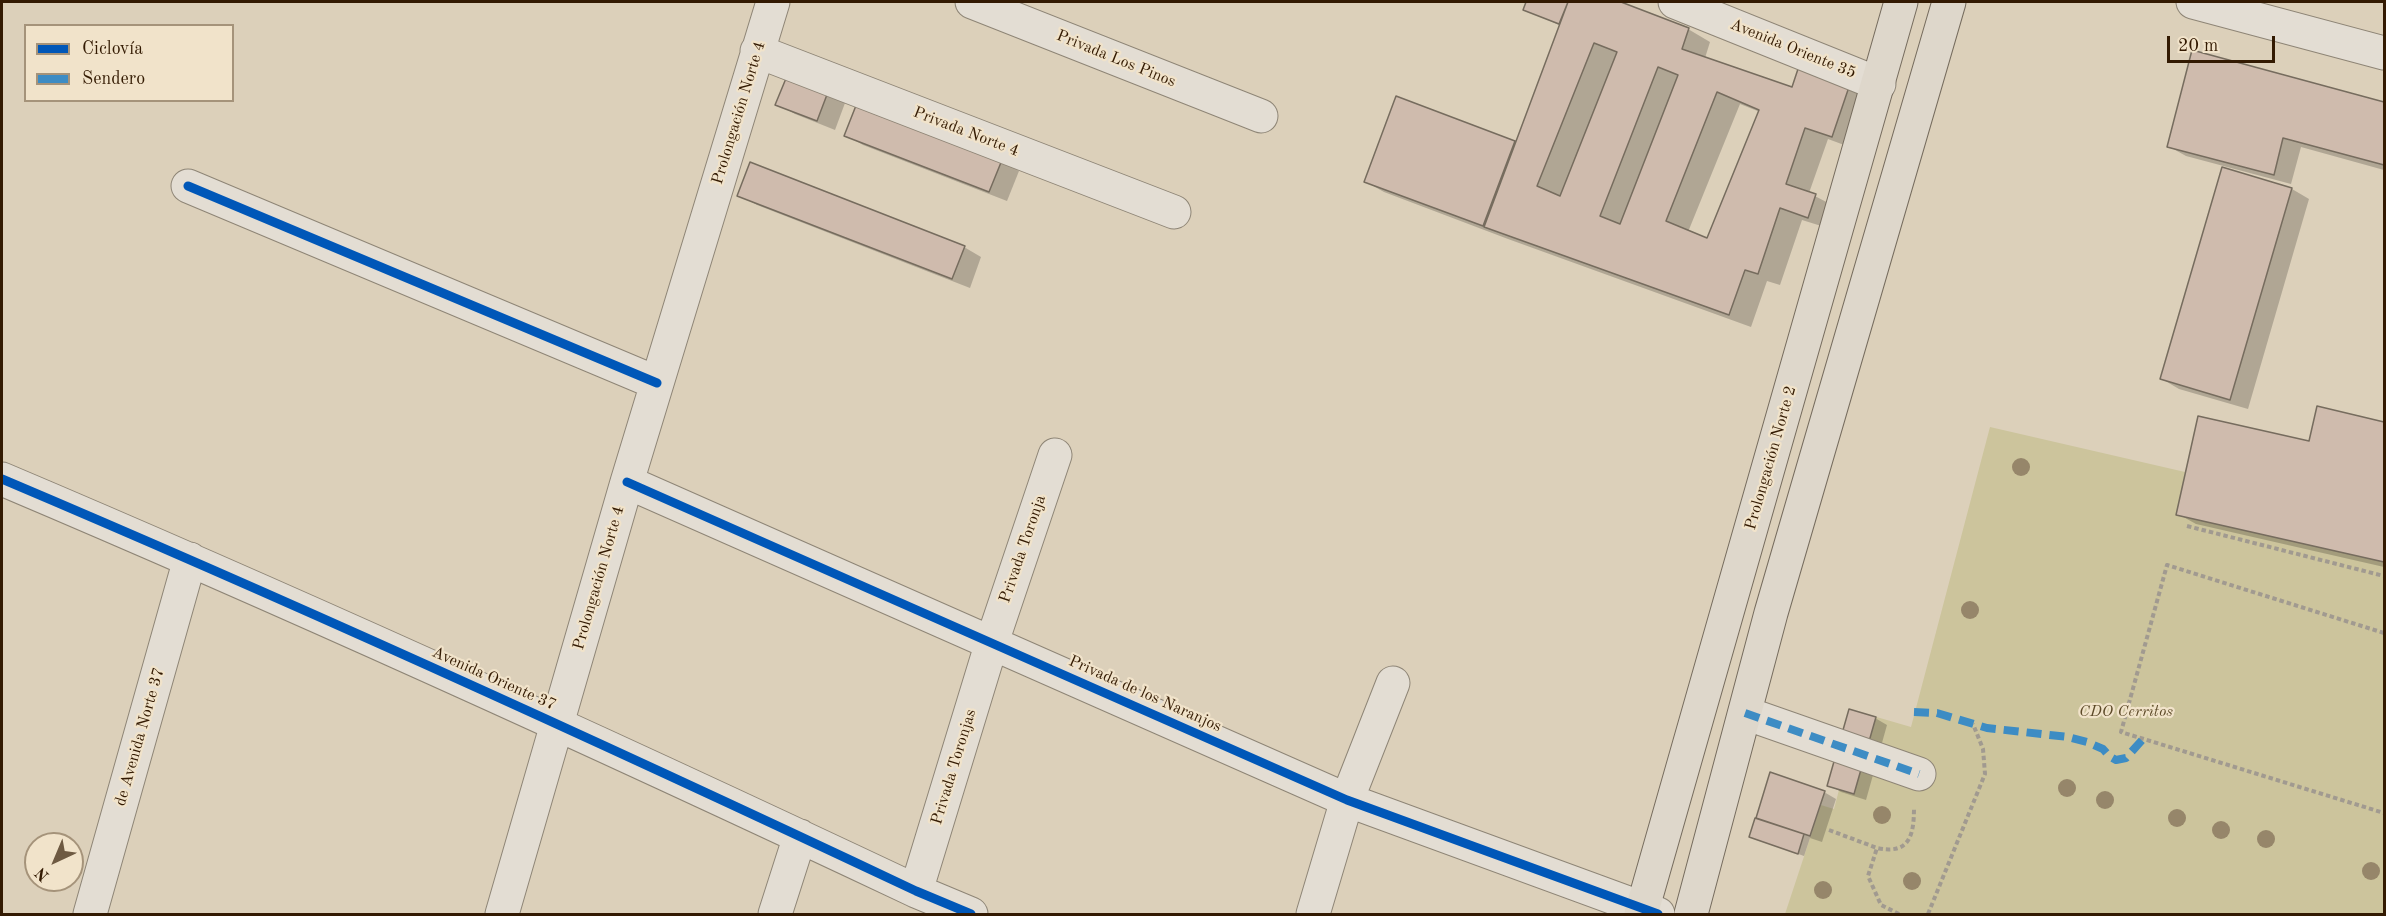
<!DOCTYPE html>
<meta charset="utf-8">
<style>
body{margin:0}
#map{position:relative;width:2386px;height:916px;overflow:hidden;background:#dcd0ba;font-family:"Old Standard TT",serif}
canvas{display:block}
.frame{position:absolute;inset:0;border:3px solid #331a02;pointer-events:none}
.legend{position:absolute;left:24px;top:24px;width:210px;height:78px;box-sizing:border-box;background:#f1e3ca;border:2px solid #a5937a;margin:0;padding:8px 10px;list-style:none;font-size:18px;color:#331a02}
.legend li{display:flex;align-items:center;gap:12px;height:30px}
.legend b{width:30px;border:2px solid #a5937a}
.north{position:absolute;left:24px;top:832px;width:60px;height:60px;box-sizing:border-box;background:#f1e3ca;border:2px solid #a5937a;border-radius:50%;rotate:224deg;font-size:16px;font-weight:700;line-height:24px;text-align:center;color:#331a02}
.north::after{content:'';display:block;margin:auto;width:21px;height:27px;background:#6e5a42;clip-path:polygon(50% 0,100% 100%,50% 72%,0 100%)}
.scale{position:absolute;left:2167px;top:36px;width:108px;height:27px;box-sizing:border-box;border:3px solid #331a02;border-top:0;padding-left:8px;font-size:18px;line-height:21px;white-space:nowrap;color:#331a02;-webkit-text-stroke:4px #f1e3ca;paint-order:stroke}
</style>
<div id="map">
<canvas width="2386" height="916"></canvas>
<div class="frame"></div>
<ul class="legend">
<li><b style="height:8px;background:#0057b8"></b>Ciclovía</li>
<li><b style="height:8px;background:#3d8cc4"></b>Sendero</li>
</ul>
<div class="north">N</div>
<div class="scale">20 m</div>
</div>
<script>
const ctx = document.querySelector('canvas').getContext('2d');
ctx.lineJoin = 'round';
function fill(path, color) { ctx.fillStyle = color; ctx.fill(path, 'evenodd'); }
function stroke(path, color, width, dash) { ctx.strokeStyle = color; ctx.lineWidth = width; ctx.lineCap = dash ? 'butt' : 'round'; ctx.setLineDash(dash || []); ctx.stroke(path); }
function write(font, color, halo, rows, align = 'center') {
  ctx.font = font + ' "Old Standard TT",serif'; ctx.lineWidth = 4.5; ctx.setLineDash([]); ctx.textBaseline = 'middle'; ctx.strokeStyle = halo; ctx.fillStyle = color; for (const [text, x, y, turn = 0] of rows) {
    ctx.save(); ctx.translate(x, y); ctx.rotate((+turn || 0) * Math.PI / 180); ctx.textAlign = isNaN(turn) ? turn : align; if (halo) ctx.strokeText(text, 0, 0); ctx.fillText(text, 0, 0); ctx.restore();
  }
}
const green = new Path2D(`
 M1990,427L2185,472L2177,515L2384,562V914H1785L1821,805L1834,809L1839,790L1827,786L1849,709L1911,727Z`);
const shadow = new Path2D(`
 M1528,2H1617L1688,29L1710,42L1705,58L1793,89L1800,68L1872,98L1855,149L1828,139L1809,193L1838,208L1831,229L1802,220L1780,285L1767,281L1751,327L1508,239L1384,192L1366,182L1514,142L1517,144L1561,26L1525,9ZM1740,104L1760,112L1708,240L1688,232Z
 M2193,52L2384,103V170L2301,147L2291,184L2186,156L2168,146Z
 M828,93L845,103L835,130L795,114L777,104Z
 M846,135L1001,161L1019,171L1007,201L863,145Z
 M2223,169L2292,189L2309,199L2248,409L2179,389L2162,379Z
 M739,195L964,247L981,257L970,288L757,205Z
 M2318,408L2384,423V567L2196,524L2178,514L2311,443Z
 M1875,718L1887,725L1866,800L1841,792L1829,785Z
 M1824,792L1836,799L1822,842L1810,838L1804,856L1756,839L1765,821L1757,817Z`);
const building = new Path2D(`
 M1526,2H1568L1559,24L1523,10Z
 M1568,2H1621L1689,28L1682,49L1792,87L1799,66L1850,84L1832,137L1805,128L1786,184L1816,194L1808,218L1780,208L1758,274L1745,270L1729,315L1484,227ZM1594,43L1617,52L1560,196L1537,186ZM1658,67L1678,75L1620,224L1600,216ZM1717,92L1759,110L1707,238L1666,221Z
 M2192,50L2384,102V165L2283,138L2274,175L2167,147Z
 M787,76L828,92L817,121L775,105Z
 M1396,96L1515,141L1483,226L1364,182Z
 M857,103L1002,160L989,192L844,136Z
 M750,162L965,246L952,279L737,196Z
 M2222,167L2292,188L2230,400L2160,379Z
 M2317,406L2384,422V562L2176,515L2198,416L2309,441Z
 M1849,709L1876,717L1854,794L1827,786Z
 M1770,772L1825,791L1810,836L1756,818Z
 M1755,818L1804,834L1798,854L1749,837Z`);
const path = new Path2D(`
 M2187,526L2384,576
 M2384,633L2167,565L2121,732L2384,813
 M1829,830L1877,848
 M1899,914L1881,905L1868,876L1877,848C1910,855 1914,835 1914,807
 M1928,914L1985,774L1983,749L1973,724`);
const minor = new Path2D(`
 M972,2L1261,116
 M1675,2L1879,84
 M2193,2L2384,53
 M757,51L1174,212
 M188,186L657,383
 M2,479C309,609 613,748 916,891L971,914
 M627,482L1347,800L1658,914
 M1745,713L1919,774
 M916,891L992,642L1055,455
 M90,914L190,559
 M502,914L627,482L773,2
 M775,914L800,836
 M1313,914L1347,800L1393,683`);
const major = new Path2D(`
 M1641,914L1901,2
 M1691,914L1771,613L1949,2`);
const quiet = new Path2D(`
 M1914,712L1937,713L1987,728L2068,737L2087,742L2103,749L2109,756L2116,760L2126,758L2143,739
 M1745,713L1919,774`);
const cycleway = new Path2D(`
 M188,186L657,383
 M2,479C309,609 613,748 916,891L971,914
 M627,482L1347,800L1658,914`);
const trees = [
 [2021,467],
 [1970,610],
 [2067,788],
 [2105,800],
 [1882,815],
 [2177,818],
 [2221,830],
 [2266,839],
 [2371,871],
 [1912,881],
 [1823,890]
];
const streetNames = [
 ["Avenida Oriente 35",1793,49,22],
 ["Privada Los Pinos",1116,59,22],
 ["Prolongación Norte 4",739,113,-73],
 ["Privada Norte 4",966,132,21],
 ["Prolongación Norte 2",1771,458,-74],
 ["Privada Toronja",1023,549,-71],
 ["Prolongación Norte 4",599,578,-74],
 ["Avenida Oriente 37",494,679,24],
 ["Privada de los Naranjos",1145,694,24],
 ["de Avenida Norte 37",140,737,-74],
 ["Privada Toronjas",954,767,-73]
];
const parkNames = [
 ["CDO Cerritos",2126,712]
];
fill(green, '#ccc49c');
fill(shadow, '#0003');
fill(building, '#cfbbad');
stroke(building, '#766c5e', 1.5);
stroke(minor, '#8e8576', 35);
stroke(major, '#766c5e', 35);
stroke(path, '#a19a90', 4, [4.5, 3]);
stroke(minor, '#e3ddd3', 33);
stroke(major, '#ded7cb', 33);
stroke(quiet, '#3d8cc4', 8, [15, 8]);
stroke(cycleway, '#0057b8', 9);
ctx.fillStyle = '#96866a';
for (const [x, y] of trees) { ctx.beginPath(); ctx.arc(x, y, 9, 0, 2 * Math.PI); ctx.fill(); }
write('16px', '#331a02', '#f1e3ca', streetNames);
write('italic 16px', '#5d4a29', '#f1e3ca', parkNames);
</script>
